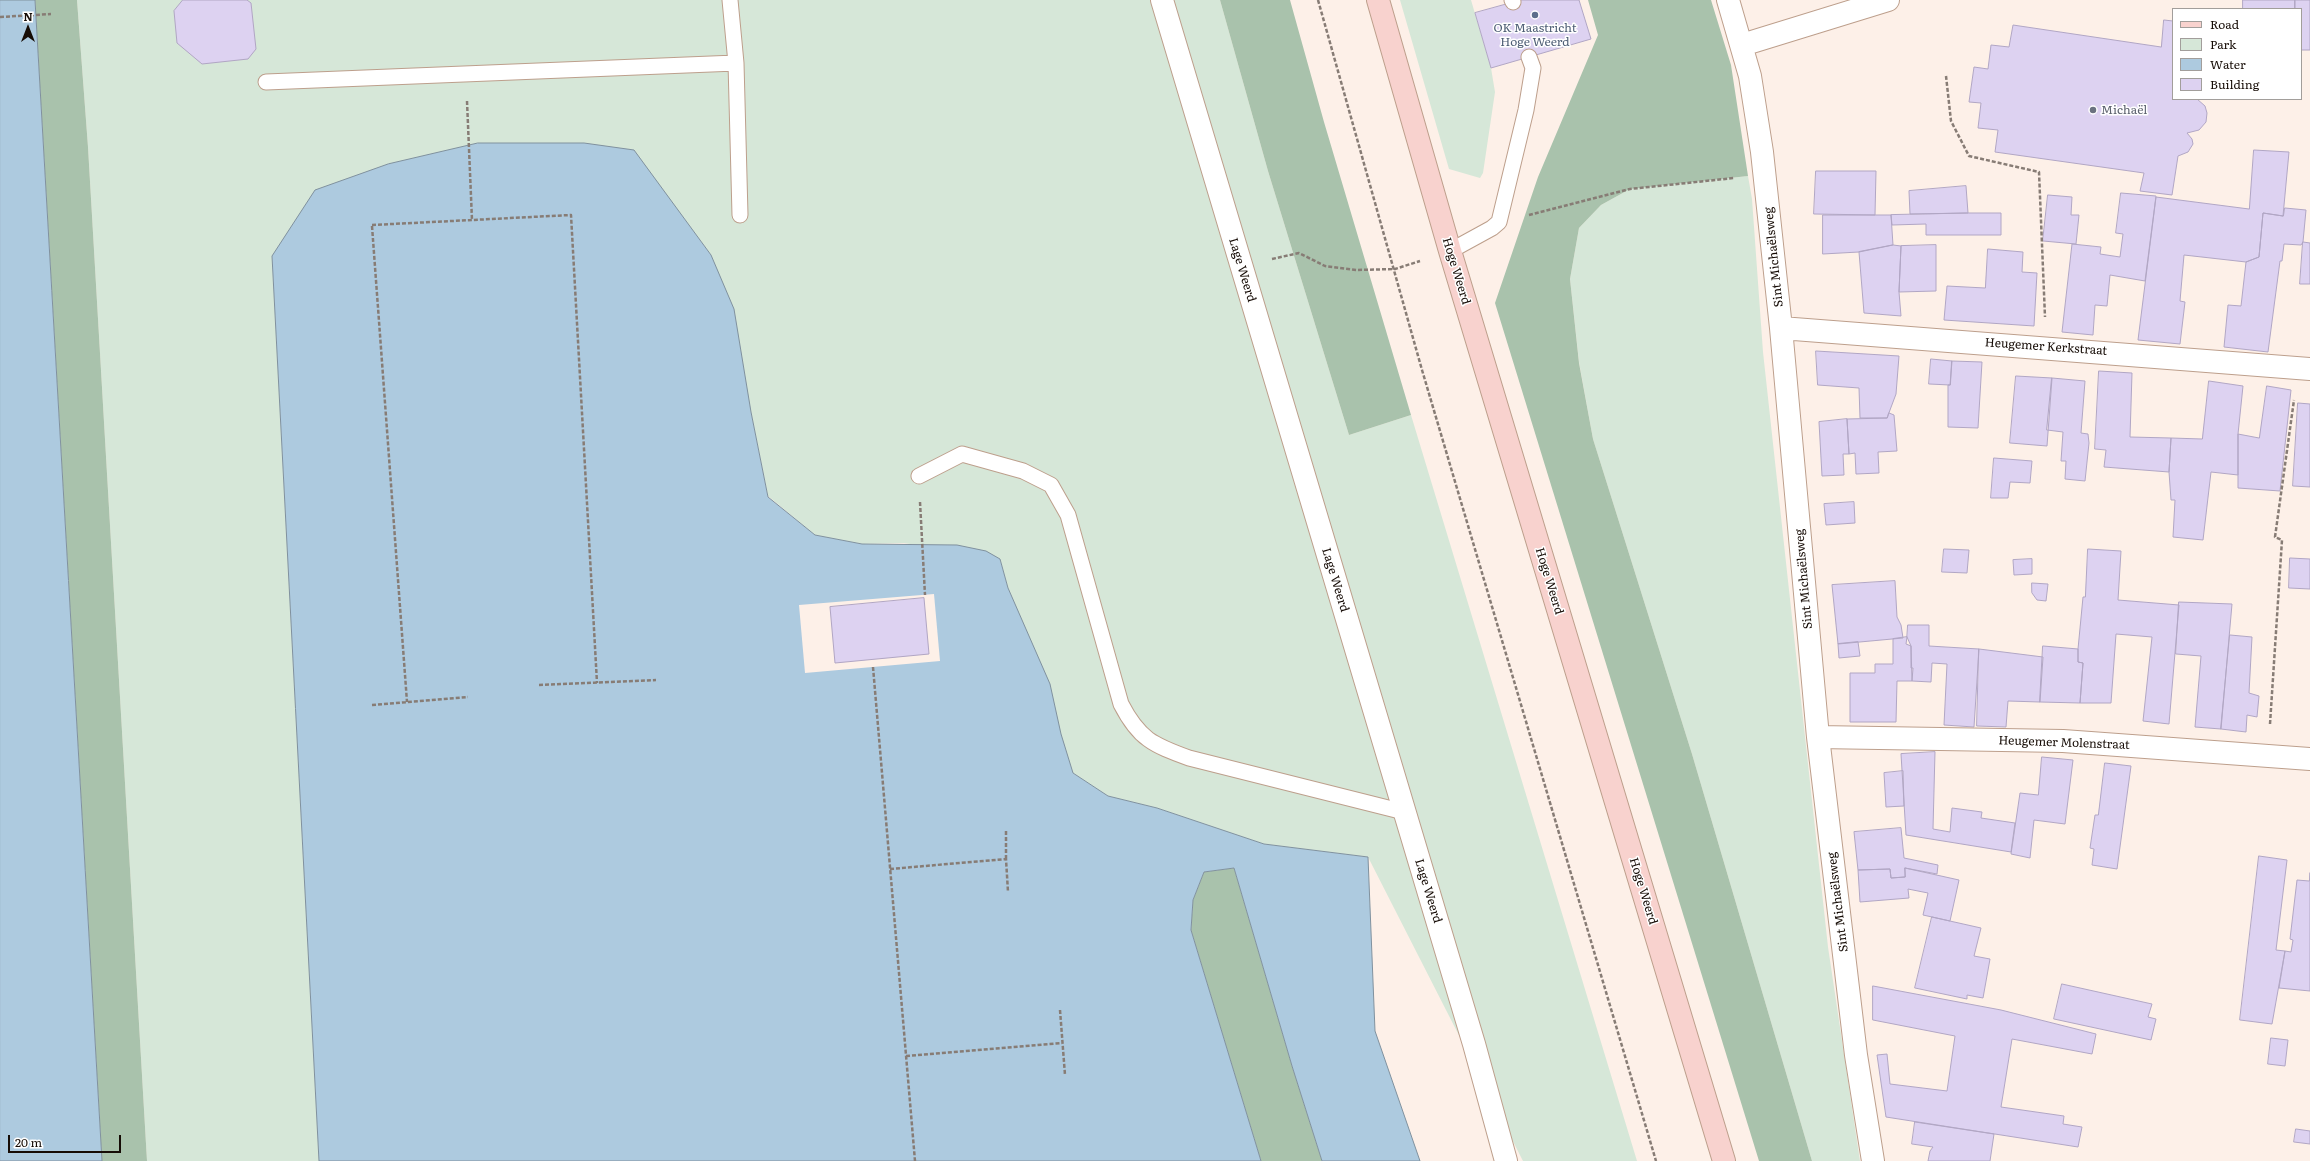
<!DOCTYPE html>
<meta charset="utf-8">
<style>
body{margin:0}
#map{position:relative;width:2310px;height:1161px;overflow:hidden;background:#fdf0e8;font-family:Literata,serif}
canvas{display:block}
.legend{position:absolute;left:2172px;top:8px;width:130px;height:92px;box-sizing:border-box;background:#fff;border:1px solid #a29e9b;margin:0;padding:5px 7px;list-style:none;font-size:12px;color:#160c06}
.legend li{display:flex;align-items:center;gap:8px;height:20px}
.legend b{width:20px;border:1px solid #a29e9b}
.north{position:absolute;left:8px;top:8px;width:40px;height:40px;-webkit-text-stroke:3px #fff;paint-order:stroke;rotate:0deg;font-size:11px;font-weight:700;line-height:16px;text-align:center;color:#160c06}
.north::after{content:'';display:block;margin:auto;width:14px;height:18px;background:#160c06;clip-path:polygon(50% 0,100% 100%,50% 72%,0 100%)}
.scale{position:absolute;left:8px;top:1135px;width:113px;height:18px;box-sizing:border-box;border:2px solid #160c06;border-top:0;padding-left:5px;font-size:12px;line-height:14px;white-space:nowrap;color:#160c06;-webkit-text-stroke:3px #fff;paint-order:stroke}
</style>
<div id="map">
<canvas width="2310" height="1161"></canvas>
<ul class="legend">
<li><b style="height:5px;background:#f8d2ce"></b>Road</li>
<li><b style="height:11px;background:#d6e7d8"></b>Park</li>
<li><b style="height:11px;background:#adcadf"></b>Water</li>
<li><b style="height:11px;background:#ddd2f1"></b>Building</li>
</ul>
<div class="north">N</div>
<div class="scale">20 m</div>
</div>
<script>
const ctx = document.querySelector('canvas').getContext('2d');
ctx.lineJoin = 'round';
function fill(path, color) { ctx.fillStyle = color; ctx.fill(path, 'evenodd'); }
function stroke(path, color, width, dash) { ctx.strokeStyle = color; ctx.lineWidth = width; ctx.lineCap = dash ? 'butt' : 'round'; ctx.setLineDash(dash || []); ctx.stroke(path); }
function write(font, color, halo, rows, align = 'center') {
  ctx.font = font + ' Literata,serif'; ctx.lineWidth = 3; ctx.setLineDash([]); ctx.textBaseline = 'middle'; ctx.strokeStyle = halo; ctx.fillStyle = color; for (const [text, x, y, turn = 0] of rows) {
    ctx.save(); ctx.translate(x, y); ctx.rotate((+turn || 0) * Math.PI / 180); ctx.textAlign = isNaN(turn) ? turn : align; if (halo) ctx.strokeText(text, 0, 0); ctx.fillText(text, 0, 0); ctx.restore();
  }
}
const green = new Path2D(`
 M77,0H1220L1268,171L1349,435L1411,415L1637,1161H1523L1368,857L1264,844L1157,808L1108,796L1073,773L1008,588L1000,559L904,543L862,544L815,535L768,496L751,412L711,255L672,203L584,143L272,256L319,1161H147L88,147Z
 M1400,0H1471L1491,68L1495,92L1483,173L1480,178L1449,169Z
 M1748,176L1752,199L1763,352L1828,947L1860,1161H1812L1692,754L1593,439L1579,362L1570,279L1579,228L1601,205L1630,189Z`);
const forest = new Path2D(`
 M35,0H77L88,147L147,1161H102Z
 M1220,0H1290L1324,122L1411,415L1349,435L1268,171Z
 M1588,0H1711L1731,65L1748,176L1630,189L1601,205L1579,228L1570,279L1579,363L1593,439L1692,754L1812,1161H1759L1495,303L1538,177L1598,35Z
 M1234,868L1292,1066L1322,1161H1261L1191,930L1193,900L1204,872Z`);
const water = new Path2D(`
 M0,0H35L102,1161H0Z
 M478,143H584L634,150L711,255L734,309L751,412L768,497L815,535L862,544L957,545L986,551L1000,559L1008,588L1050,684L1061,734L1073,773L1108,796L1157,808L1264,844L1368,857L1375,1031L1420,1161H1322L1292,1066L1234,868L1204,872L1193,900L1191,930L1261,1161H319L272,256L315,190L388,164Z`);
const pier = new Path2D(`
 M934,594L940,661L805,673L799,605Z`);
const building = new Path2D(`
 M183,0H247L251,3L256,49L248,59L202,64L177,43L174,11Z
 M1521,0H1579L1591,39L1491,68L1475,13Z
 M2243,0H2295V9H2243Z
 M2295,0H2310V50H2301V9H2295Z
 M2164,20L2173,21V99H2197L2205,106L2207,113L2206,122L2199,130L2187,133L2192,139L2193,144L2188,152L2178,156L2172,195L2140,191L2144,173L1995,152L1998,130L1978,128L1981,103L1969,102L1974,67L1988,69L1991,45L2009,47L2013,25L2161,47Z
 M2254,150L2289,152L2283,216L2263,213L2259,257L2246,262L2184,255L2180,301L2185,302L2180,344L2138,340L2156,197L2249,209Z
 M1816,171H1876L1875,215L1814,214Z
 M1966,186L1968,213L1910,214L1909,191Z
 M2121,193L2156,196L2145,281L2110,275L2107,306L2095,305L2093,335L2062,332L2072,244L2101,247L2100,254L2120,257L2123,234L2116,233Z
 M2048,195L2072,197L2071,215H2079L2076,244L2043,241Z
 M2285,208L2306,210L2303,242L2301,245L2284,244L2282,261H2280L2268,352L2224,347L2228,305L2241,306L2246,262L2259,257L2263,213L2283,216Z
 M1968,213H2001V235H1926V224L1892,225L1891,215Z
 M1823,215H1891L1893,245L1859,252L1823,254Z
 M2303,242L2310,243V284H2300Z
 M1893,245L1901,246L1899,292L1901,316L1864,313L1859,252Z
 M1936,245V291L1899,292L1901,246Z
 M1988,249L2023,252L2022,272L2037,273L2034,326L1944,320L1947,286L1985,288Z
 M1816,351L1899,356L1896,394L1887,418H1860L1859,388L1818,385Z
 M1931,359L1952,361L1950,385L1929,384Z
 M1952,361L1982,362L1978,428L1948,427V385H1950Z
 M2099,371L2132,373L2130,437L2171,438L2169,472L2104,467L2106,450L2095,449Z
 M2016,376L2052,378L2047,446L2010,443Z
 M2052,378L2085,381L2081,433L2088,434L2089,443L2085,481L2065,479L2066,461H2061L2063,432L2047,430Z
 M2209,381L2243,386L2238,434V475L2211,472L2203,540L2173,537L2175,500H2171L2169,472L2171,438L2202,439Z
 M2267,386L2291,390L2280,491L2238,488V434L2259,438Z
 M2298,403L2310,404V487L2293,486Z
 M1889,413L1894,415L1897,451L1878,452L1879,473L1856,474L1855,453L1849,454L1847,419L1887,418Z
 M1847,419L1849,454H1843L1844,475L1822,476L1819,422Z
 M1994,458L2032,461L2030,483L2010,482L2008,498H1991Z
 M1854,502L1855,523L1826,525L1824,504Z
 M1944,549L1969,550L1967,573L1942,572Z
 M2088,549L2121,551L2118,600L2179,605L2169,724L2143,721L2152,637L2116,634L2111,703H2080L2083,663L2078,662V649L2083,597H2085Z
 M2290,558L2310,559V589L2289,588Z
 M2032,559V574L2014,575L2013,560Z
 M1895,581L1897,617L1901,625L1903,638L1838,644L1832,585Z
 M2032,583L2048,584L2046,601L2037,600L2032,593Z
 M924,598L929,654L835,663L830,607Z
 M2179,602L2232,604L2221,729L2195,727L2201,656L2176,654Z
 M1908,625H1929V646L1979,649L1974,727L1944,725L1947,664L1932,663L1931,682L1912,681L1913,668H1911V646L1907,637Z
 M2230,635L2252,637L2249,693L2259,696L2257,717L2247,715L2246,732L2221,729Z
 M1907,637L1906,644L1911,646L1912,681H1897L1896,722H1850V673H1875V664H1893V639Z
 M1858,642L1860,656L1839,658L1838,644Z
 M2043,646L2078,649V662L2083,663L2080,703L2040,702Z
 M1979,649L2043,657L2040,702L2008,701L2006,727L1977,726Z
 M1935,752L1933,829L1950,832L1952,808L1982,812L1981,818L2015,823L2011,852L1906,835L1901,754Z
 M2042,757L2073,760L2065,824L2034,820L2030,858L2011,854L2020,793L2038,795Z
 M2105,763L2131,766L2117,869L2092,865L2094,849L2090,848L2095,815H2098Z
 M1903,771L1904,806L1886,807L1884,773Z
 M1901,828L1904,858L1938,865L1937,874L1905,868V877L1891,878L1890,869L1858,870L1854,832Z
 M2259,856L2287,860L2276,950L2285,951L2272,1024L2240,1020Z
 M1905,868L1959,880L1950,921L1923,915L1928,893L1908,889L1909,898L1860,902L1858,870L1890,869L1891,878L1905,877Z
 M2310,873V991L2279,988L2285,951L2291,952L2293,940L2290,939L2297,880L2309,881Z
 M1932,917L1981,928L1974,956L1990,959L1983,998L1967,995V999L1915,988Z
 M2062,984L2152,1004L2148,1017L2156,1019L2151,1040L2054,1019Z
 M1873,986L2001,1010L2096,1034L2092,1054L2012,1039L2001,1107L2064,1116L2063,1124L2082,1127L2078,1147L1886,1117L1877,1055L1887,1054L1890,1084L1947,1091L1955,1036L1873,1020Z
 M2271,1038L2288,1040L2285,1066L2268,1064Z
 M1915,1122L1994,1134L1990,1161H1928L1930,1151L1933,1147L1912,1144Z
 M2296,1129L2310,1131V1144L2294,1142Z`);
const path = new Path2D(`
 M1318,0L1422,370L1656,1161
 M0,17L51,14
 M1946,76L1951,121L1969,156L2039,172L2045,317
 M467,101L472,220
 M1529,215L1630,189L1734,178
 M372,225L571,215L597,683
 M372,226L407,702
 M1272,259L1299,253L1325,266L1356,270L1395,269L1420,261
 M920,502L925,595
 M873,667L915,1161
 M539,685L656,680
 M372,705L468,697
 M2270,724L2282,540L2275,537L2294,400
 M1006,831V859
 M890,869L1006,859L1008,892
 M1060,1010L1065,1075
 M906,1056L1062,1043`);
const lane = new Path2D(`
 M730,0L736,63L740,215
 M1512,0L1513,2
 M266,82L736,63
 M1450,251L1492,228L1499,222L1526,110L1533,68L1529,57
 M919,476L962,454L1023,471L1051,485L1068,515L1121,704C1139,739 1153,745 1189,758L1404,812`);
const street = new Path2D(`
 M1162,0L1474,1044L1506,1161
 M1728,0L1750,76L1762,152L1781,328L1818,737L1856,1055L1873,1161
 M1742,45L1888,0
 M1781,328L2310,369
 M1818,737L2063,741L2310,759`);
const secondary = new Path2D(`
 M1378,0L1450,251L1724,1161`);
const markers = [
 [1535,15,4,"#5c6f8a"],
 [2093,110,4,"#6b7280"]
];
const serviceNames = [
 ["OK Maastricht",1535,28],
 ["Hoge Weerd",1535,42]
];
const worshipNames = [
 ["Michaël",2101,110]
];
const streetNames = [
 ["Sint Michaëlsweg",1774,257,-96],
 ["Lage Weerd",1242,270,73],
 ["Hoge Weerd",1456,271,73],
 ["Heugemer Kerkstraat",2046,347,4],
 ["Sint Michaëlsweg",1804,579,-95],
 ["Lage Weerd",1335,580,73],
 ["Hoge Weerd",1549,581,73],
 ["Heugemer Molenstraat",2064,743,2],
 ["Lage Weerd",1428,891,73],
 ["Hoge Weerd",1643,891,73],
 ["Sint Michaëlsweg",1838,902,-97]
];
fill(green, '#d6e7d8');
fill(forest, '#a9c2ac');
fill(water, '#adcadf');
stroke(water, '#80919e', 1);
fill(pier, '#fdf0e8');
fill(building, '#ddd2f1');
stroke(building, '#b1a6c4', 1);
stroke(lane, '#bd9f8c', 17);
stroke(street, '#bd9f8c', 24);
stroke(secondary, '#bd9f8c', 24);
stroke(path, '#877c75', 2.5, [4, 2]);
stroke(lane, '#fff', 15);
stroke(street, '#fff', 22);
stroke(secondary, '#f8d2ce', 22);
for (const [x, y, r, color] of markers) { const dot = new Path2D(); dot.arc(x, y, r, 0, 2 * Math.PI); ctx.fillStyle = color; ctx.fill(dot); stroke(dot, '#fff', 1.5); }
write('12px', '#4e5e75', '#fff', serviceNames);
write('12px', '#5b616d', '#fff', worshipNames, 'left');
write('12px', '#160c06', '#fff', streetNames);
</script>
